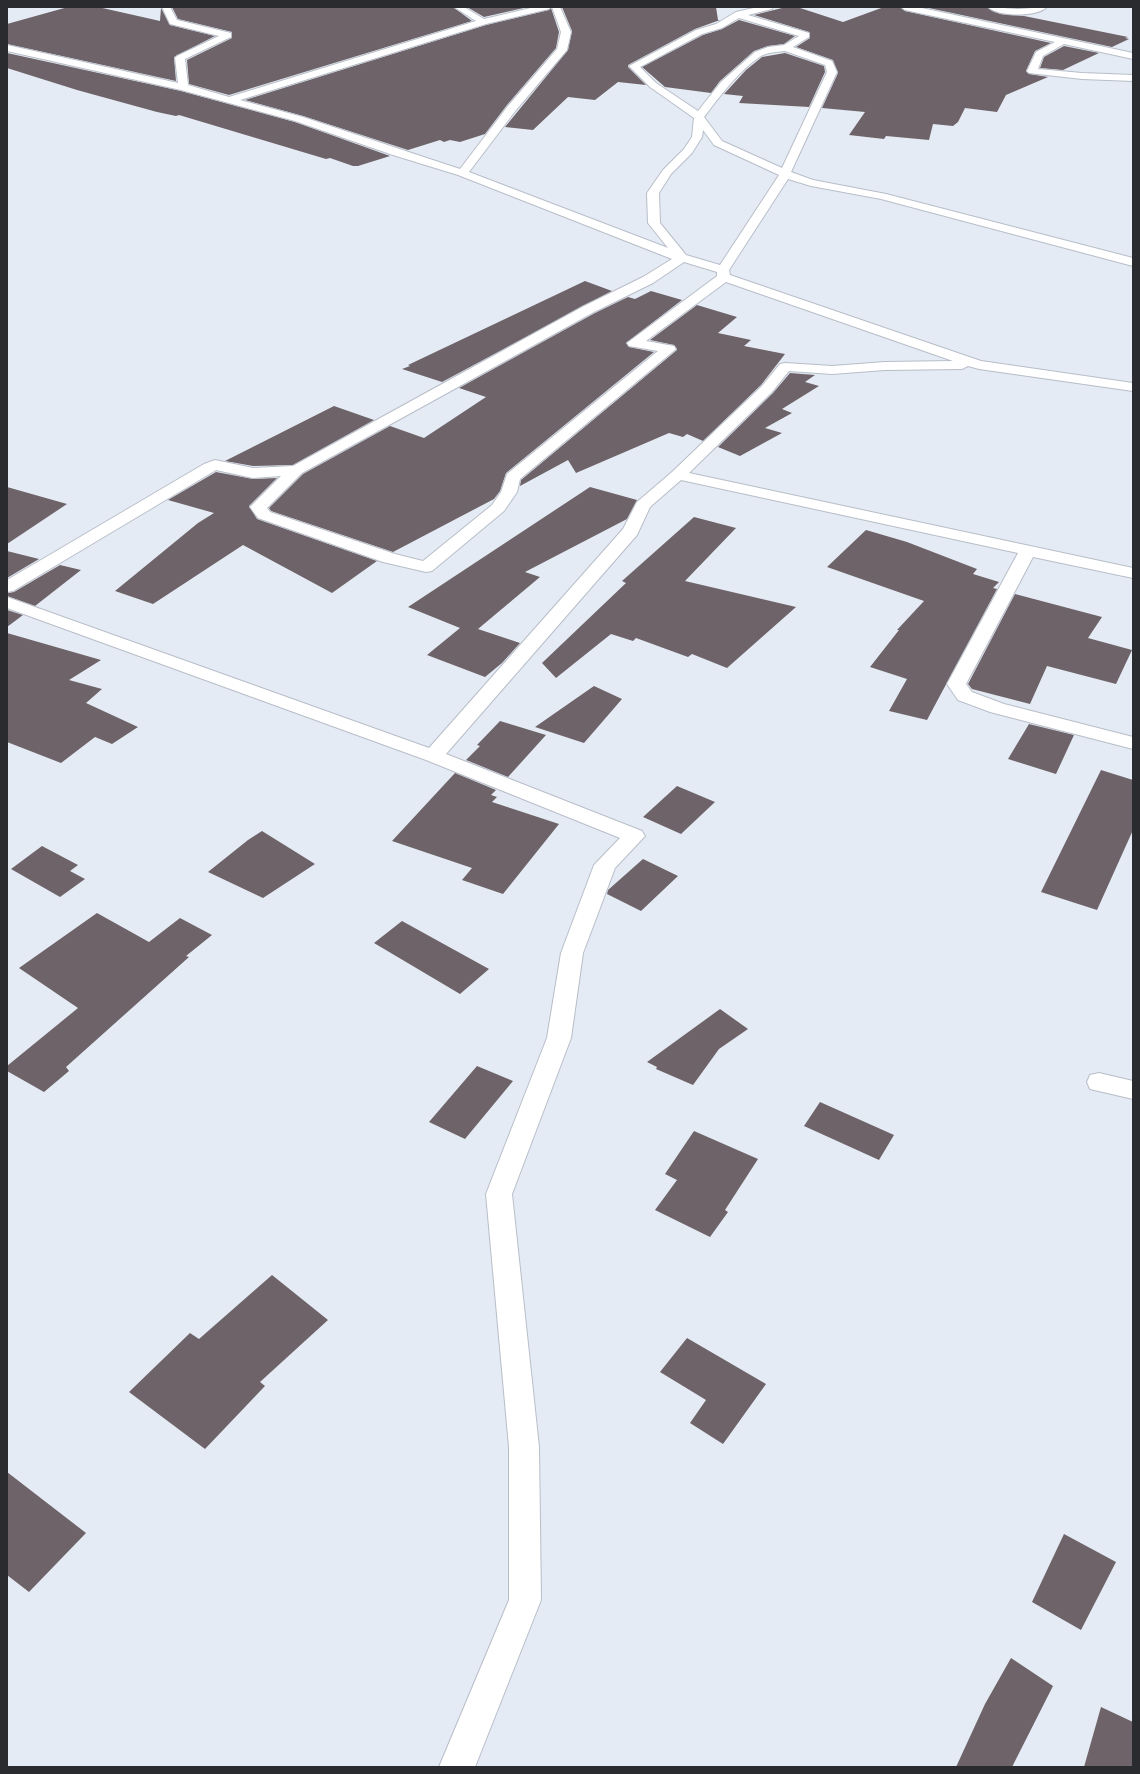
<!DOCTYPE html>
<style>
body{margin:0}
#map{position:relative;width:1140px;height:1774px;overflow:hidden;background:#e4ebf5;font-family:"Public Sans",sans-serif}
canvas{display:block}
.frame{position:absolute;inset:0;border:8px solid #292b2f;pointer-events:none}
</style>
<div id="map">
<canvas width="1140" height="1774"></canvas>
<div class="frame"></div>
</div>
<script>
const ctx = document.querySelector('canvas').getContext('2d');
ctx.lineJoin = 'round';
function fill(path, color) { ctx.fillStyle = color; ctx.fill(path, 'evenodd'); }
function stroke(path, color, width, dash) { ctx.strokeStyle = color; ctx.lineWidth = width; ctx.lineCap = dash ? 'butt' : 'round'; ctx.setLineDash(dash || []); ctx.stroke(path); }
const building = new Path2D(`
 M68,7H98L160,21L161,8L170,25L215,36L174,57L176,81L7,44V24Z
 M172,7H453L472,21L229,95L189,84L187,60L232,38V32L178,19Z
 M467,7H528L484,17Z
 M562,7H716L718,20H720L695,29L628,65V67L646,85L618,82L595,100L568,97L533,130L505,127L568,50L572,31Z
 M786,7H797L843,22L884,7H900L905,11L1051,43L1035,51L1026,71L1029,74L1048,77L1006,95L997,112L965,108L958,122L953,126L933,124L929,140L886,136L884,139L849,135L865,112L822,108L838,73L833,60L796,47L810,38L809,32L754,15Z
 M924,7H987L1000,14L1024,16L1128,37L1125,38L1129,39L1112,47Z
 M551,8L559,32L556,48L507,105L485,134L460,142L450,140L444,142L440,140L408,150L303,116L245,100L486,25L549,10Z
 M739,20L795,36L784,44L768,46L754,51L720,81L711,93L665,87L642,67L703,35L722,29Z
 M1064,46L1099,53L1063,70L1040,68L1044,57Z
 M7,53L181,91L295,122L390,156L358,166H353L330,158L326,159L179,115L176,116L157,112L77,90L7,68Z
 M785,53L824,66L825,72L809,107L739,103L743,96L724,94L746,70L762,57Z
 M585,281L612,291L442,382L402,369L410,366L408,365Z
 M651,291L682,300L626,343L629,347L654,352L506,473L500,491L494,499L393,552L271,511L269,508L303,474L390,426L424,438L486,397L459,388L595,313L628,297L635,299Z
 M697,305L737,317L718,333L751,340L744,346L785,354L761,385L703,441L687,434L683,437L669,433L576,473L568,460L520,486L521,480L677,350L674,345L650,340Z
 M790,373L815,375L805,382L819,386L782,409L792,413L765,428L782,433L740,456L718,447L773,393Z
 M334,406L374,420L293,465L253,466L225,461Z
 M216,472L253,479L277,478L249,506L257,519L377,561L332,593L243,545L153,604L115,591L198,523L214,513L168,500Z
 M7,487L67,504L7,544Z
 M590,487L637,500L627,519L525,572L540,577L478,629L520,643L502,663L485,677L427,655L460,628L408,607Z
 M694,517L736,528L685,581L796,607L727,668L692,654L688,657L636,638L633,641L611,634L556,678L542,663L626,583L622,581Z
 M866,530L907,542L977,569L973,574L999,582L993,588L997,589L927,720L889,711L907,679L870,667L899,630H897L924,601L827,567Z
 M7,551L39,559L7,578Z
 M60,565L81,570L35,606L7,596V593L14,592Z
 M1015,594L1102,617L1088,638L1132,650L1116,684L1047,666L1030,704L972,689L968,684Z
 M7,610L23,615L7,627Z
 M7,633L101,660L69,680L102,689L86,703L138,727L112,744L95,737L61,763L7,742Z
 M594,686L622,699L584,743L535,727Z
 M500,721L546,735L508,777L466,760L480,746L477,745Z
 M1029,724L1074,735L1056,774L1008,759Z
 M1101,770L1133,780V830L1097,910L1041,892Z
 M455,773L496,790L491,795L497,797L492,802L559,824L503,894L462,880L472,868L392,841Z
 M677,786L715,802L681,834L643,817Z
 M262,831L315,864L263,898L208,872L248,840Z
 M42,846L78,865L70,871L85,879L60,897L11,869Z
 M643,859L678,876L641,911L607,894L608,890Z
 M97,913L149,942L180,918L212,935L186,956L189,957L66,1067L69,1071L44,1092L7,1071V1066L78,1008L19,968Z
 M402,921L489,969L460,994L374,943Z
 M720,1009L748,1029L719,1049L693,1085L656,1069L657,1067L647,1062Z
 M477,1066L513,1081L465,1139L429,1122Z
 M820,1102L894,1135L879,1160L804,1126Z
 M694,1131L758,1159L725,1210L728,1212L710,1237L655,1210L677,1180L665,1174Z
 M272,1275L328,1320L260,1382L265,1386L205,1449L129,1392L190,1333L199,1339Z
 M687,1338L766,1384L723,1444L690,1423L706,1400L660,1372Z
 M7,1472L86,1533L29,1592L7,1575Z
 M1064,1534L1116,1562L1081,1630L1032,1602Z
 M1011,1658L1053,1686L1012,1767H956L985,1704Z
 M1101,1707L1133,1722V1767H1084Z`);
const minor = new Path2D(`
 M162,7H170L177,20L231,33V37L185,59L188,85L229,97L476,21L454,7H464L484,19L535,7H550L549,9L486,24L240,100L303,117L460,169L508,106L557,49L561,32L552,7H560L571,32L567,50L516,110L469,172L668,248L648,223L647,193L663,170L684,149L692,137L694,118L650,87L629,66L696,30L716,24L736,12L758,7H773L772,9L748,15L809,33V37L793,47L832,61L837,72L791,172L813,180L886,194L1133,258V266L881,199L811,186L788,179L729,270L730,275L981,361L1133,383V391L979,369L968,366L962,369L885,370L832,374L789,371L772,392L689,473L1133,568V578L1033,557L966,684L972,692L1004,704L1133,737V749L990,712L958,700L947,684L1018,553L681,480L650,507L637,535L446,754L642,831L645,836L615,868L583,953L571,1038L512,1194L539,1447L541,1600L475,1767H439L509,1600V1447L486,1194L547,1038L561,953L594,865L620,838L426,760L7,608V597L429,748L623,529L637,502L672,472L762,386L780,364L785,363L832,366L885,362L953,361L726,282L646,341L674,346L676,349L520,479L517,492L504,511L432,571L426,572L383,562L258,518L250,507L281,476L253,478L216,470L13,591L7,592V580L204,464L215,460L253,468L293,466L584,306L643,277L672,259L458,175L393,155L295,121L181,90L7,51V45L178,83L175,58L177,56L219,36L170,24ZM739,18L799,36L784,45L768,47L755,52L721,82L698,111L656,83L640,67L702,34L722,28ZM785,51L825,65L827,72L782,168L722,141L704,117C720,96 739,70 761,56C768,52 777,52 785,51ZM703,130L714,145L779,175L720,265L686,255L660,223L659,193L671,174L692,153L702,137ZM684,262L717,272V276L627,343L629,346L658,351L507,474L501,492L492,505L423,561L395,554L270,512L267,508L302,473L594,312L653,283Z
 M901,7H917L1133,53V59L1064,44L1043,56L1038,69L1082,73L1133,75V81L1082,79L1029,73L1027,71L1036,52L1055,42L905,10Z
 M988,7L1018,9L1047,7C1037,17 998,17 988,7Z
 M1099,1073L1133,1081V1099L1090,1089L1087,1082L1090,1075Z`);
fill(building, '#6e6368');
stroke(minor, '#b8bec8', 2);
fill(minor, '#fff');
</script>
